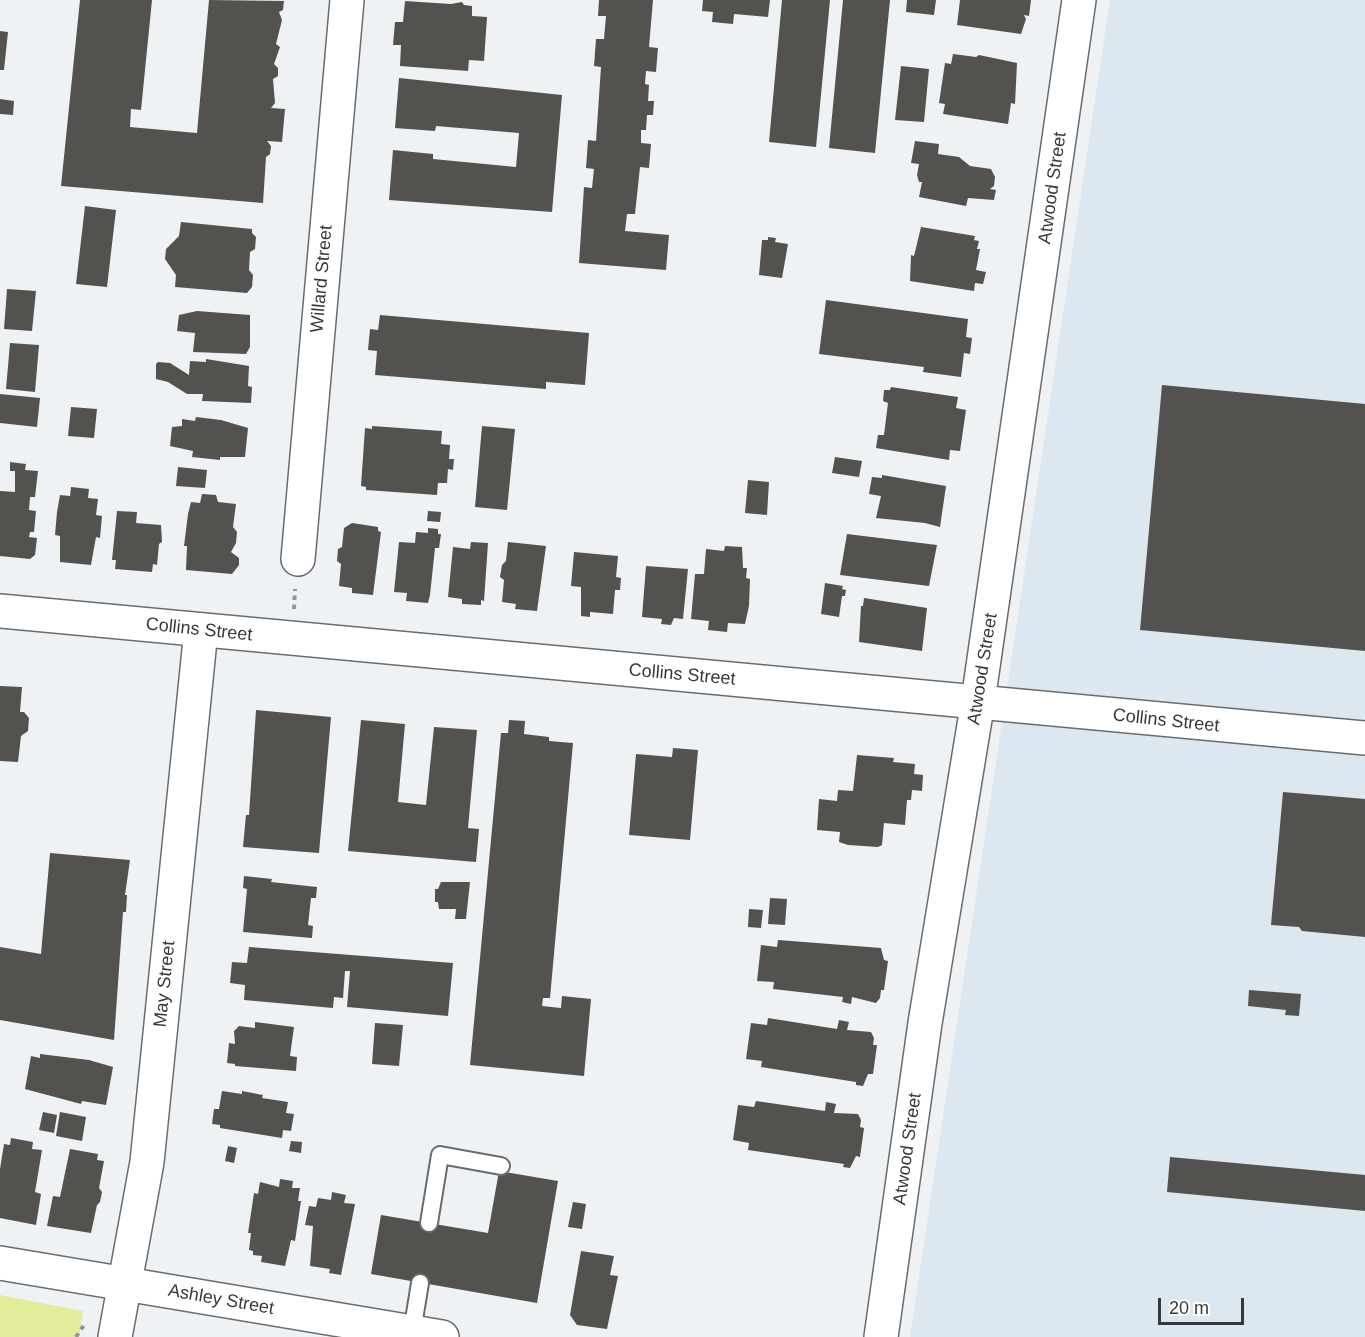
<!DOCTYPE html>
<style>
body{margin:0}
#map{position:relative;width:1365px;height:1337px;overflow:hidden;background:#eef2f5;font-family:Arial,sans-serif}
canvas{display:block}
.scale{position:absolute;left:1158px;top:1298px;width:86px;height:27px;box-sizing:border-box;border:3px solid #373839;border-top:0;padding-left:8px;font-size:18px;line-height:21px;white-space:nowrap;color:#373839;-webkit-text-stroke:4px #fff;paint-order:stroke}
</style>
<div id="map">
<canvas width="1365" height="1337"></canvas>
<div class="scale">20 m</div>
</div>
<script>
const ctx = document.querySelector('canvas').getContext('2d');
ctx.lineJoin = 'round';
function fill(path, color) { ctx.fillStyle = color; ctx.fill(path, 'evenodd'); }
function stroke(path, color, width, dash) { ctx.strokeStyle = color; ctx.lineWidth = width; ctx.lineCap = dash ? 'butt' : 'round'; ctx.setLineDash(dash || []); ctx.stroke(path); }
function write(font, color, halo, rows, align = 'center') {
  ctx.font = font + ' Arial,sans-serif'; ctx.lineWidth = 6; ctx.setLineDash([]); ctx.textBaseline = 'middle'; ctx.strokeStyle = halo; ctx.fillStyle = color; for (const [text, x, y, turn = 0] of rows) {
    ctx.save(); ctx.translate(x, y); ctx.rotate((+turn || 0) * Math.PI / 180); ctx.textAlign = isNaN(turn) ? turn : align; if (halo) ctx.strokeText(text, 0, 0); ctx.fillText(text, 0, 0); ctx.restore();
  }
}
const built = new Path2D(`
 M1110,0H1365V1337H910Z`);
const green = new Path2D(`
 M0,1295L83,1311L79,1337H0Z`);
const building = new Path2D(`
 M80,0H152L141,110L131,109L130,127L197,133L209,0L284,1L283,10L279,12L282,20L276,44L280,47L274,64L278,68V76L273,79L275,103L271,108L285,109L282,142L267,141L271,146L270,154L266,157L263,203L61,186Z
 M599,0H653L649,47L658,48L656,72L646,71L645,84L649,85L648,101H654L653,115H647L646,130H641V143L651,144L649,168L640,167L635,214H627L625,231L669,235L666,270L579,263L584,187L592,188L594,169L586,168L588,140L596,141L601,67L594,66L596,39H604L606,16H598Z
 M703,0H770L768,17L734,14L733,24L712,22L713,12L702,11Z
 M782,0H830L816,147L769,142Z
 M843,0H890L875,153L829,148Z
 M907,0H936L934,15L906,12Z
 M960,0H1031L1029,16L1024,15L1026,19L1021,34L957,25Z
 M405,1L451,4L462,2L464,5L472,6V16L487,17L484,61L469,60L468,71L400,66L401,45H393L395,22H403Z
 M0,31L8,32L4,70H0Z
 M953,54L976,57L979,55L1017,63L1015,104L1011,103L1008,124L943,114L945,104L939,103L945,63L951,64Z
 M901,66L929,69L924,122L895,120Z
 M399,78L562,95L552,212L389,200L393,150L433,154V159L516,167L519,133L436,126L435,131L395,128Z
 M0,99L14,101L13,115L0,114Z
 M915,141L939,144L938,154L959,157L970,166L991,169L995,177L994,186L990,189L996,190L994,200L968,198L966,206L919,197L922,182H919L917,175L919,164L911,163Z
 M85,206L116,210L107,287L76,284Z
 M181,222L252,229V233L256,237L255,249L250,252L249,270L253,275L252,287L247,293L175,287L176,275L165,259L166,249L179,236Z
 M921,227L975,236L974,240L979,241L977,249H980L976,270L986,272L983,284L975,283L974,291L910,281L911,255L914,256Z
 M768,237L776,238L775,242L788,244L782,278L759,275L762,240H768Z
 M7,289L36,291L32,331L4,329Z
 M826,300L968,319L966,337L972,338L970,354L964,353L961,377L923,372L924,367L819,354Z
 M197,311L250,315V347L246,354L193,352L195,333L177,331L179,315Z
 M380,315L589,333L585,385L546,382V389L375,375L377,351L368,350L370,329L378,330Z
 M10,343L39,345L35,392L6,389Z
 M206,359L249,366L248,386L252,387L251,403L202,401L203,394H187L168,382L156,379V364L158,362L170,363L189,375L190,361L206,362Z
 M1162,385L1365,404V651L1140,630Z
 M891,387L958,397L956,408L966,410L960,451L950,450L949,460L876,448L878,435H884L888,403L883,401L884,390H890Z
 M0,394L40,398L37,427L0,423Z
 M71,407L97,409L94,438L68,436Z
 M196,417L221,420L248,428L245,457H220V460L192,457L193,451L170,446L172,427L182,426V419L195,421Z
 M372,426L442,431L441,444L450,445L449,459H454L453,470L448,469L447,483H438L437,495L366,490V487L361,486L365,428L372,429Z
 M482,426L515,429L507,510L475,507Z
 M835,457L862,461L859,477L832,473Z
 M10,462L26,464L25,470L38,471L35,497H30L29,510L36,511L34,532H30L29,537L37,538L35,555L30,559L0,556V491L15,492V471H10Z
 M178,467L207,470L205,488L176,486Z
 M882,475L946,486L940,527L925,523L876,518L881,496L869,494L872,477L882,478Z
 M748,480L769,482L767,515L745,513Z
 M71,487L89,489L88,498L98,499L96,515L102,516L100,538L96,537L91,565L60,562V536L55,535L57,512L60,495L70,496Z
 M202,494L216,495L218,502L236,504L233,527L237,532L236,543L231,552L239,558V565L232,574L186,570L187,546H184L188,514L191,502L200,503Z
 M117,511L137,512L136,523L161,525L162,542L159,544L157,565L153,564L152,572L115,569L116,560H112Z
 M428,511L441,512L440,522L427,521Z
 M352,523L378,527V531L381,532L373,595L352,593V588L339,586L341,564L337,561L338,549L342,547L344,528Z
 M428,528L438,529V534H441L439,548H435L430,595L428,603L406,601L407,593L394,592L399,542L415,543L416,532L428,533Z
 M847,534L937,545L929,586L840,575Z
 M471,542L488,543L484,601L481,600V605L462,604V599L448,597L453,547L470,549Z
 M508,542L546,546L537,611L515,609L516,604L502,602L504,580L500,577L502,565L506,561Z
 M725,546L742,547L743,568H747L746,578L750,579L749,606L745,624L728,623L727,632L708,630L709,621L691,619L695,574H704L706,549L724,551Z
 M574,552L618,556L616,577L621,578L620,590H615L613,614L590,612V617L581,616V587L571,586Z
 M646,566L688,569L683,619L674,618L671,625L661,624L662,619L642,617Z
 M825,583L843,586L842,589L846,590L845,596H842L839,617L821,614Z
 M864,598L927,608L922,651L859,642L861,606H863Z
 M0,686L22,687L20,712H24L29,718L28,731L21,736L18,762L0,761Z
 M256,710L331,717L319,853L243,847L246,815H249Z
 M361,720L405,724L398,802L426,805L434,727L477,730L468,828L479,829L476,862L348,851Z
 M509,720L525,721L524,734L549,737V741L573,743L550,998H543L542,1006L561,1008L562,996L591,999L584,1076L470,1065L501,733H508Z
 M673,748L698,750L690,840L629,835L636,754L672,757Z
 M857,755L894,758L893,762L915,764L914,774L923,775L922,791L912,790L911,800H907L905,825L884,823L882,845L878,847L848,845L839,842L840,832L817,830L819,799L837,801L838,790L853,791Z
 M1283,792L1365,799V937L1302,931L1299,927L1271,925Z
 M50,853L130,860L125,895H127L126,912H123L114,1040L0,1020V947L41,954Z
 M244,876L272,879L271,882L317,887L316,898H311L308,925L313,926L312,938L243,932L247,889L243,888Z
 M441,882H470L466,919H455L456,909H439L438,902H435V889H438Z
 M770,898L787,899L785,925L768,924Z
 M749,909L763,910L761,928L748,927Z
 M778,940L881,948L884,960L888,961L884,990H881L880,998L876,1003L852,997L851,1004L842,1002L843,997L773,989L774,982L757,981L761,945L777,947Z
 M249,947L453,963L448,1016L347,1007L350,971H345L343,998L334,997L333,1008L244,1000L245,985L230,983L232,962L247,963Z
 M1249,990L1301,994L1299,1016L1285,1015L1286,1010L1248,1006Z
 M768,1018L837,1029L839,1020L849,1022L847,1030L871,1032L874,1038L873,1045H877L873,1074H868L863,1086L856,1085V1082L761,1067L762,1061L746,1059L751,1023L767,1025Z
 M255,1022L294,1027L290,1056L297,1057L296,1071L235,1066V1064L227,1063L229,1043L235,1044L234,1031L239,1026L255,1028Z
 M375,1023L403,1025L399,1066L372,1064Z
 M40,1054L89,1060L113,1067L106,1105L82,1101L81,1104L25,1089L31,1056L40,1058Z
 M222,1091L242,1094V1091L263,1095L262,1098L288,1102L286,1113L294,1114L291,1131L283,1130L282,1138L220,1128V1125L212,1124L214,1109H219Z
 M756,1101L825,1111L826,1102L836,1104L834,1113L858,1114L861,1120L860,1127L864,1128L860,1157L856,1156L850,1168L843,1167L844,1164L748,1150L749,1143L733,1140L738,1105L754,1107Z
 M43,1112L57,1115L54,1133L39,1130Z
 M60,1112L86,1117L82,1141L56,1136Z
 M11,1138L33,1142L32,1149L42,1150L35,1192L41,1194L36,1225L0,1218V1169L4,1144L10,1145Z
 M291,1141L302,1142L301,1153L289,1151Z
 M228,1146L237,1148L234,1163L225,1161Z
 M70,1149L98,1154L97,1160L104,1161L99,1188L102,1192L100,1202L97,1205L91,1233L47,1226L53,1196L60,1197Z
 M1170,1157L1365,1175V1211L1167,1192Z
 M499,1171L558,1181L537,1303L371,1274L381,1215L488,1233Z
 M280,1179L293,1181L292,1188H300L298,1201H301L295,1241L291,1240L285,1266L261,1262L262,1256L253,1255V1251L249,1250L251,1233H248L254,1193L258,1194L260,1182L279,1187Z
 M332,1192L346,1195L344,1203L355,1204L341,1275L329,1273L330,1269L310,1266L313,1226L305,1225L309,1206L316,1207L318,1198L331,1200Z
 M573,1202L586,1204L582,1229L568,1227Z
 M581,1251L614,1256L610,1275L618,1276L607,1329L577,1325L570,1315Z`);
const path = new Path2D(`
 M294,609L295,589
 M76,1337L84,1325`);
const service = new Path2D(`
 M429,1223L440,1155L501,1166
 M412,1332L420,1283`);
const minor = new Path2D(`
 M298,559L347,0
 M0,1263L442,1337
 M115,1337L147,1162L201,630
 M881,1337L925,1023L978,701L1079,0`);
const tertiary = new Path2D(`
 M0,611L1365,738`);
const streetNames = [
 ["Atwood Street",1053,188,-82],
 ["Willard Street",322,279,-85],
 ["Collins Street",199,630,6],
 ["Atwood Street",983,669,-81],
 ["Collins Street",682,675,5],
 ["Collins Street",1166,721,6],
 ["May Street",165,984,-84],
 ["Atwood Street",908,1149,-82],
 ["Ashley Street",221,1300,10]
];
fill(built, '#dde7f0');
fill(green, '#e2ec9b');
fill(building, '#54524f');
stroke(service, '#696c6f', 20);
stroke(minor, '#696c6f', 36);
stroke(tertiary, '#696c6f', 36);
stroke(path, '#939698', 4, [4.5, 4.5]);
stroke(service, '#fff', 16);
stroke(minor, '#fff', 33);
stroke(tertiary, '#fff', 33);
write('18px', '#373839', '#fff', streetNames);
</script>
